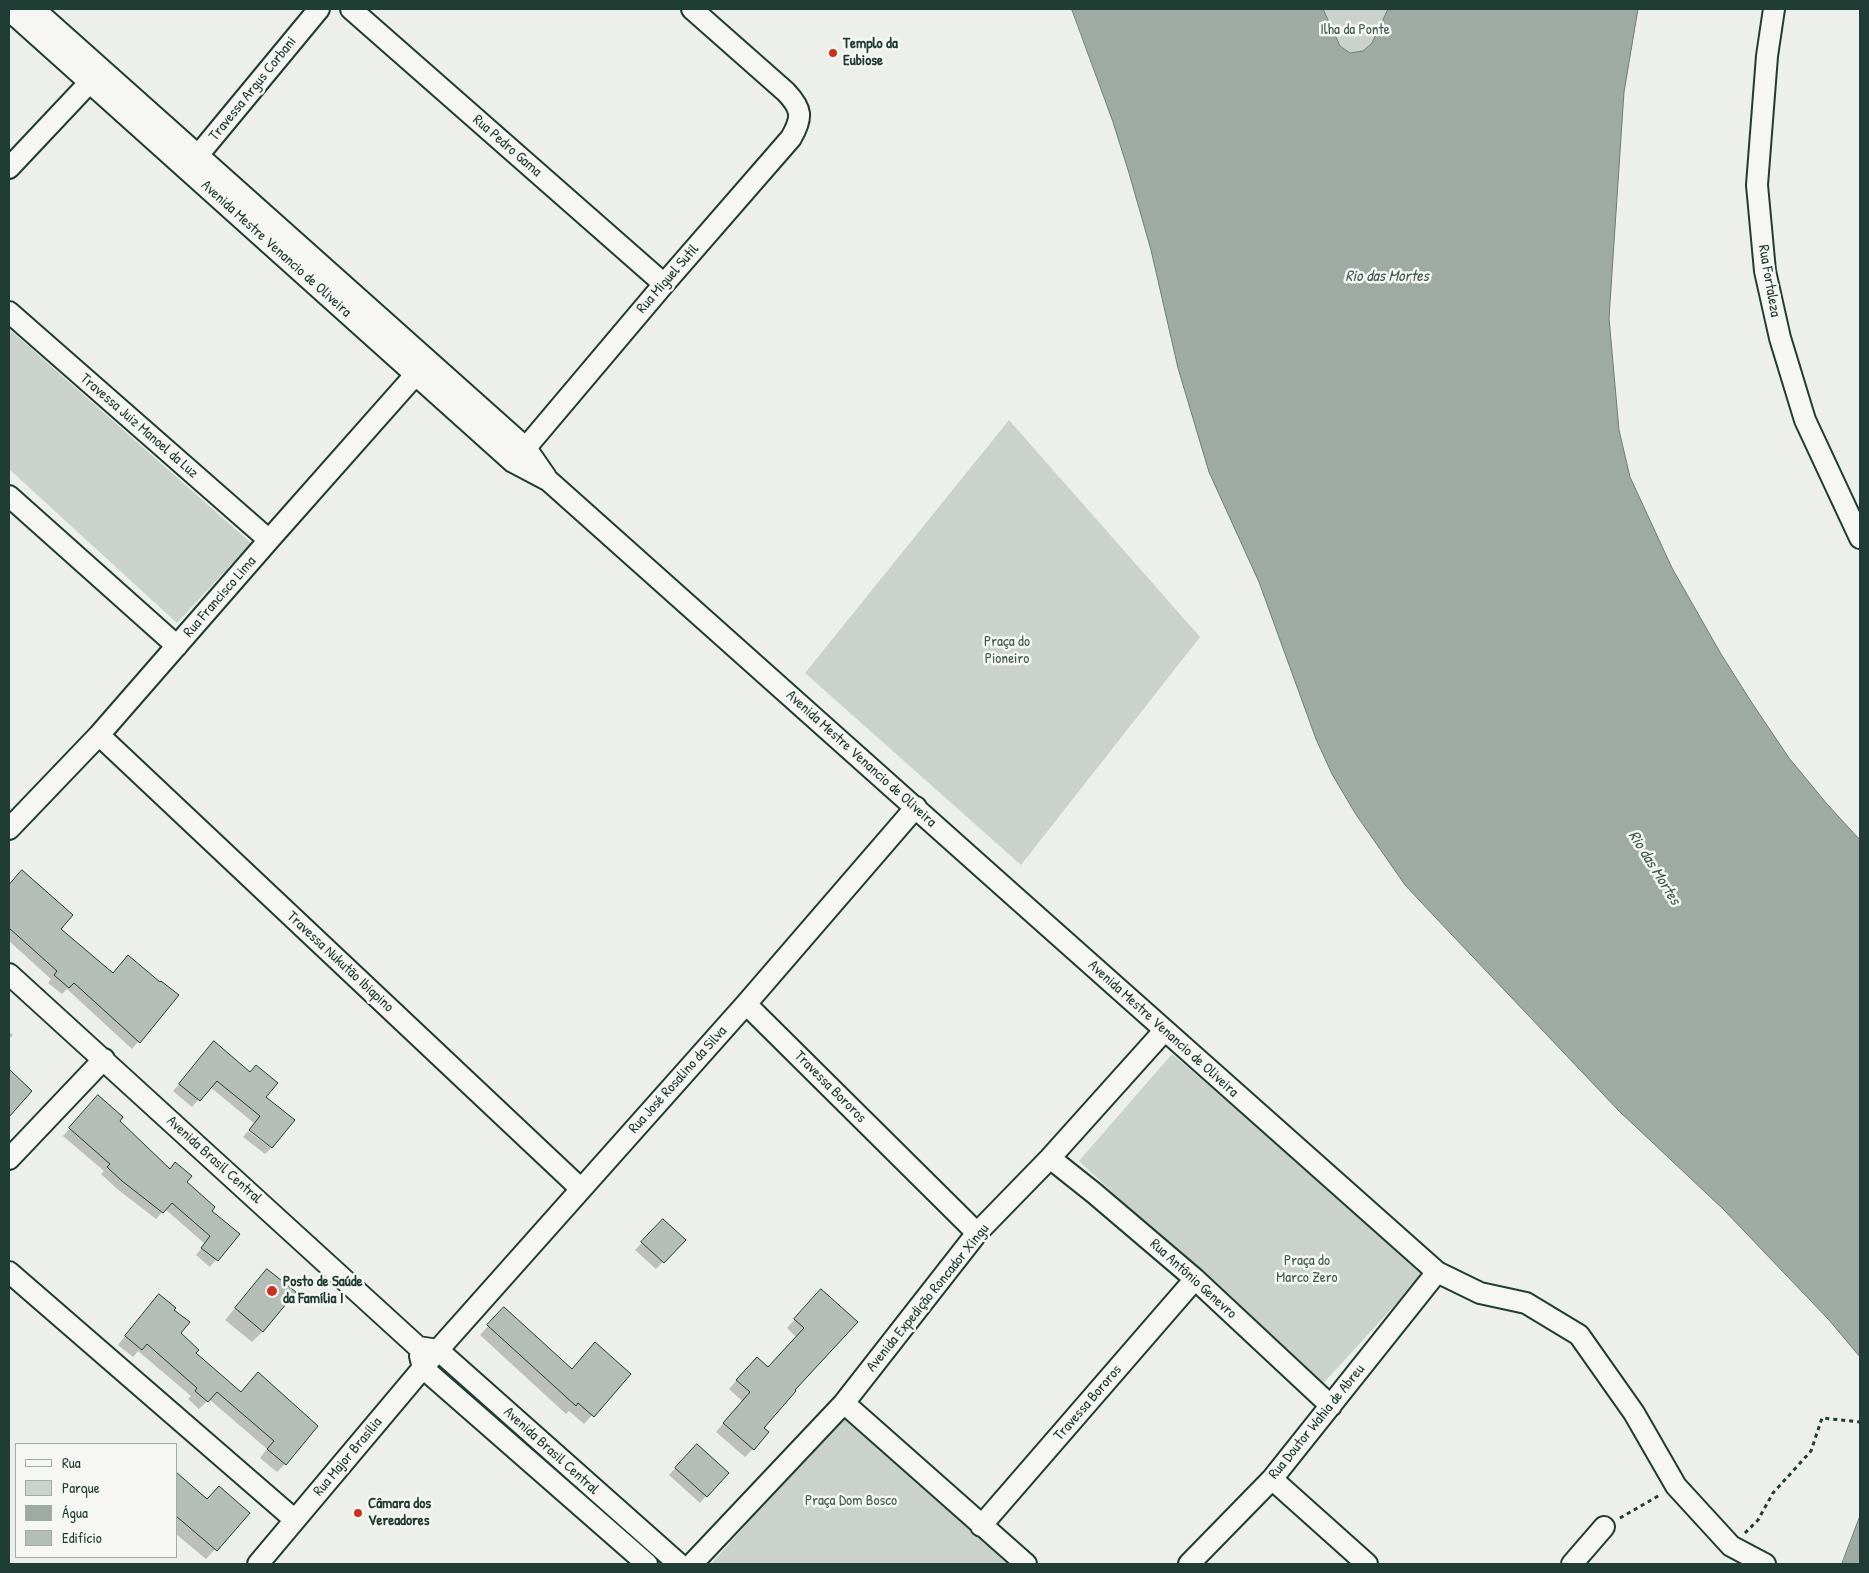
<!DOCTYPE html>
<meta charset="utf-8">
<style>
body{margin:0}
#map{position:relative;width:1869px;height:1573px;overflow:hidden;background:#edefea;font-family:"Patrick Hand",sans-serif}
canvas{display:block}
.frame{position:absolute;inset:0;border:10px solid #1f3d34;pointer-events:none}
.legend{position:absolute;left:15px;top:1443px;width:162px;height:115px;box-sizing:border-box;background:#f6f6f2;border:1px solid #a0aca6;margin:0;padding:6px 9px;list-style:none;font-size:15px;color:#1f3d34}
.legend li{display:flex;align-items:center;gap:10px;height:25px}
.legend b{width:25px;border:1px solid #a0aca6}
</style>
<div id="map">
<canvas width="1869" height="1573"></canvas>
<div class="frame"></div>
<ul class="legend">
<li><b style="height:6px;background:#f6f6f2"></b>Rua</li>
<li><b style="height:14px;background:#cbd2cc"></b>Parque</li>
<li><b style="height:14px;background:#9faaa4"></b>Água</li>
<li><b style="height:14px;background:#b4bdb8"></b>Edifício</li>
</ul>
</div>
<script>
const ctx = document.querySelector('canvas').getContext('2d');
ctx.lineJoin = 'round';
function fill(path, color) { ctx.fillStyle = color; ctx.fill(path, 'evenodd'); }
function stroke(path, color, width, dash) { ctx.strokeStyle = color; ctx.lineWidth = width; ctx.lineCap = dash ? 'butt' : 'round'; ctx.setLineDash(dash || []); ctx.stroke(path); }
function write(font, color, halo, rows, align = 'center') {
  ctx.font = font + ' "Patrick Hand",sans-serif'; ctx.lineWidth = 5; ctx.setLineDash([]); ctx.textBaseline = 'middle'; ctx.strokeStyle = halo; ctx.fillStyle = color; for (const [text, x, y, turn = 0] of rows) {
    ctx.save(); ctx.translate(x, y); ctx.rotate((+turn || 0) * Math.PI / 180); ctx.textAlign = isNaN(turn) ? turn : align; if (halo) ctx.strokeText(text, 0, 0); ctx.fillText(text, 0, 0); ctx.restore();
  }
}
const green = new Path2D(`
 M1323,9H1388L1372,43L1363,51L1350,53L1340,46Z
 M9,329L251,543L177,623L9,469Z
 M1009,420L1200,637L1021,865L805,673Z
 M1172,1054L1426,1271L1320,1387L1079,1161Z
 M846,1413L1016,1564H711Z`);
const water = new Path2D(`
 M1072,9H1323L1340,46L1350,53L1363,51L1372,43L1388,9H1638L1624,92L1609,318L1619,430L1630,477L1672,568L1721,654L1752,703L1789,758L1827,804L1860,840V1357L1829,1320L1723,1209L1619,1111L1435,917L1405,885L1355,813L1332,774L1316,739L1259,582L1209,472L1178,368L1151,250L1129,173L1113,122Z
 M1860,1516V1564H1842Z`);
const shadow = new Path2D(`
 M15,878L59,929L112,974L159,984L177,996L132,1049L67,989L62,994L48,983L51,979L9,941V886Z
 M9,1032L13,1035L9,1039Z
 M208,1050L264,1097L272,1146L250,1129L254,1123L210,1087L192,1107L173,1091Z
 M92,1104L118,1121L185,1183L210,1212L238,1234L210,1267L196,1255L205,1244L165,1209L156,1219L116,1188L101,1174L104,1171L63,1136Z
 M248,1131L271,1148L265,1154L243,1137Z
 M657,1227L684,1240L656,1269L635,1250Z
 M267,1270L263,1331L252,1342L225,1320Z
 M813,1299L793,1390L763,1428L753,1449L745,1457L716,1432L742,1401L729,1389L749,1366L768,1368L796,1337L787,1328Z
 M151,1304L173,1310L179,1334L194,1353L240,1393L250,1382L285,1464L277,1472L260,1458L267,1449L209,1399L199,1409L188,1399L191,1396L138,1351L133,1357L118,1345Z
 M496,1317L571,1370L629,1375L584,1424L569,1411L566,1414L480,1335Z
 M690,1452L706,1496L700,1503L669,1475Z
 M176,1476L206,1500L248,1513L206,1559L176,1534Z`);
const building = new Path2D(`
 M22,870L73,915L61,929L113,973L128,955L160,982L161,981L179,995L140,1043L74,983L69,988L54,975L57,971L9,928V885Z
 M214,1041L250,1072L256,1065L278,1083L266,1097L295,1120L272,1148L249,1130L260,1116L217,1081L200,1101L179,1084Z
 M9,1069L32,1091L9,1117Z
 M98,1095L123,1117L120,1121L170,1169L175,1162L192,1176L187,1182L215,1207L212,1211L240,1234L218,1261L201,1248L210,1236L172,1203L163,1213L122,1181L107,1167L110,1164L69,1128Z
 M663,1219L686,1240L664,1263L641,1242Z
 M267,1269L296,1292L263,1332L235,1308Z
 M821,1289L858,1322L795,1390L796,1391L764,1428L769,1432L754,1450L723,1423L750,1392L736,1380L757,1357L768,1367L804,1328L794,1319Z
 M159,1294L176,1308L174,1310L190,1322L181,1333L199,1350L196,1353L241,1392L258,1372L318,1426L286,1465L267,1449L274,1441L217,1392L208,1402L195,1391L197,1388L147,1344L142,1350L125,1336Z
 M504,1307L572,1369L595,1342L631,1374L594,1417L578,1403L576,1406L487,1325Z
 M697,1444L729,1473L707,1497L675,1468Z
 M176,1472L207,1499L219,1486L250,1513L217,1551L176,1516Z`);
const path = new Path2D(`
 M1620,1518L1660,1495
 M1745,1533L1758,1520L1773,1493L1811,1451L1822,1418L1860,1422`);
const minor = new Path2D(`
 M34,9L526,448L546,477
 M351,9L664,284
 M1774,9L1767,56L1757,185L1765,271L1780,338L1805,420L1860,538
 M9,10L513,462L549,481C845,744 1140,1010 1437,1272L1480,1293L1526,1303L1579,1335L1634,1413L1676,1486L1731,1546L1765,1564
 M190,165L319,9
 M9,168L90,82
 M9,312L269,540
 M518,457L664,284L791,138C803,117 802,109 786,92L692,9
 M9,496L177,646
 M99,735L581,1189
 M9,829L99,735L269,540L424,365
 M9,974L418,1347L438,1350L679,1564
 M746,1004L977,1233
 M1050,1158L1094,1193L1195,1279L1331,1406
 M9,1159L104,1059
 M9,1272L295,1520
 M420,1356L423,1368L647,1564
 M844,1403L1026,1564
 M1272,1479L1367,1564
 M981,1526L1195,1279
 M258,1564L438,1350L746,1004L916,807
 M692,1564L844,1403L977,1233L1050,1158L1164,1031
 M1189,1564L1272,1479L1437,1272
 M1572,1564L1604,1527`);
const markers = [
 [833,53,5,"#c8321e"],
 [272,1291,6,"#c8321e"],
 [358,1513,5,"#c8321e"]
];
const parkNames = [
 ["Ilha da Ponte",1355,30],
 ["Praça do",1007,642],
 ["Pioneiro",1007,659],
 ["Praça do",1307,1261],
 ["Marco Zero",1307,1278],
 ["Praça Dom Bosco",851,1501]
];
const poiNames = [
 ["Templo da",843,44],
 ["Eubiose",843,61],
 ["Posto de Saúde",283,1282],
 ["da Família I",283,1299],
 ["Câmara dos",368,1504],
 ["Vereadores",368,1521]
];
const streetNames = [
 ["Travessa Argus Corbani",253,89,-51],
 ["Rua Pedro Gama",507,146,41],
 ["Avenida Mestre Venancio de Oliveira",276,249,42],
 ["Rua Miguel Sutil",668,279,-49],
 ["Rua Fortaleza",1769,281,80],
 ["Travessa Juiz Manoel da Luz",139,426,41],
 ["Rua Francisco Lima",220,597,-49],
 ["Avenida Mestre Venancio de Oliveira",861,759,42],
 ["Travessa Nukutão Ibiapino",340,962,43],
 ["Avenida Mestre Venancio de Oliveira",1163,1029,42],
 ["Rua José Rosalino da Silva",678,1080,-48],
 ["Travessa Bororos",830,1087,45],
 ["Avenida Brasil Central",214,1160,42],
 ["Rua Antônio Genevro",1193,1279,42],
 ["Avenida Expedição Roncador Xingu",928,1298,-51],
 ["Travessa Bororos",1088,1403,-49],
 ["Rua Doutor Wahia de Abreu",1317,1422,-51],
 ["Avenida Brasil Central",551,1451,42],
 ["Rua Major Brasília",348,1457,-50]
];
const waterNames = [
 ["Rio das Mortes",1387,277],
 ["Rio das Mortes",1654,868,58]
];
fill(green, '#cbd2cc');
fill(water, '#9faaa4');
stroke(water, '#6c7e77', 1);
fill(shadow, '#0003');
fill(building, '#b4bdb8');
stroke(building, '#1f3d34', 1);
stroke(minor, '#1f3d34', 24);
stroke(path, '#1f3d34', 3, [4, 4]);
stroke(minor, '#f6f6f2', 20);
for (const [x, y, r, color] of markers) { const dot = new Path2D(); dot.arc(x, y, r, 0, 2 * Math.PI); ctx.fillStyle = color; ctx.fill(dot); stroke(dot, '#f6f6f2', 2); }
write('15px', '#415b52', '#f6f6f2', parkNames);
write('bold 15px', '#1f3d34', '#f6f6f2', poiNames, 'left');
write('15px', '#1f3d34', '#f6f6f2', streetNames);
write('italic 16px', '#3f5850', '#f6f6f2', waterNames);
</script>
